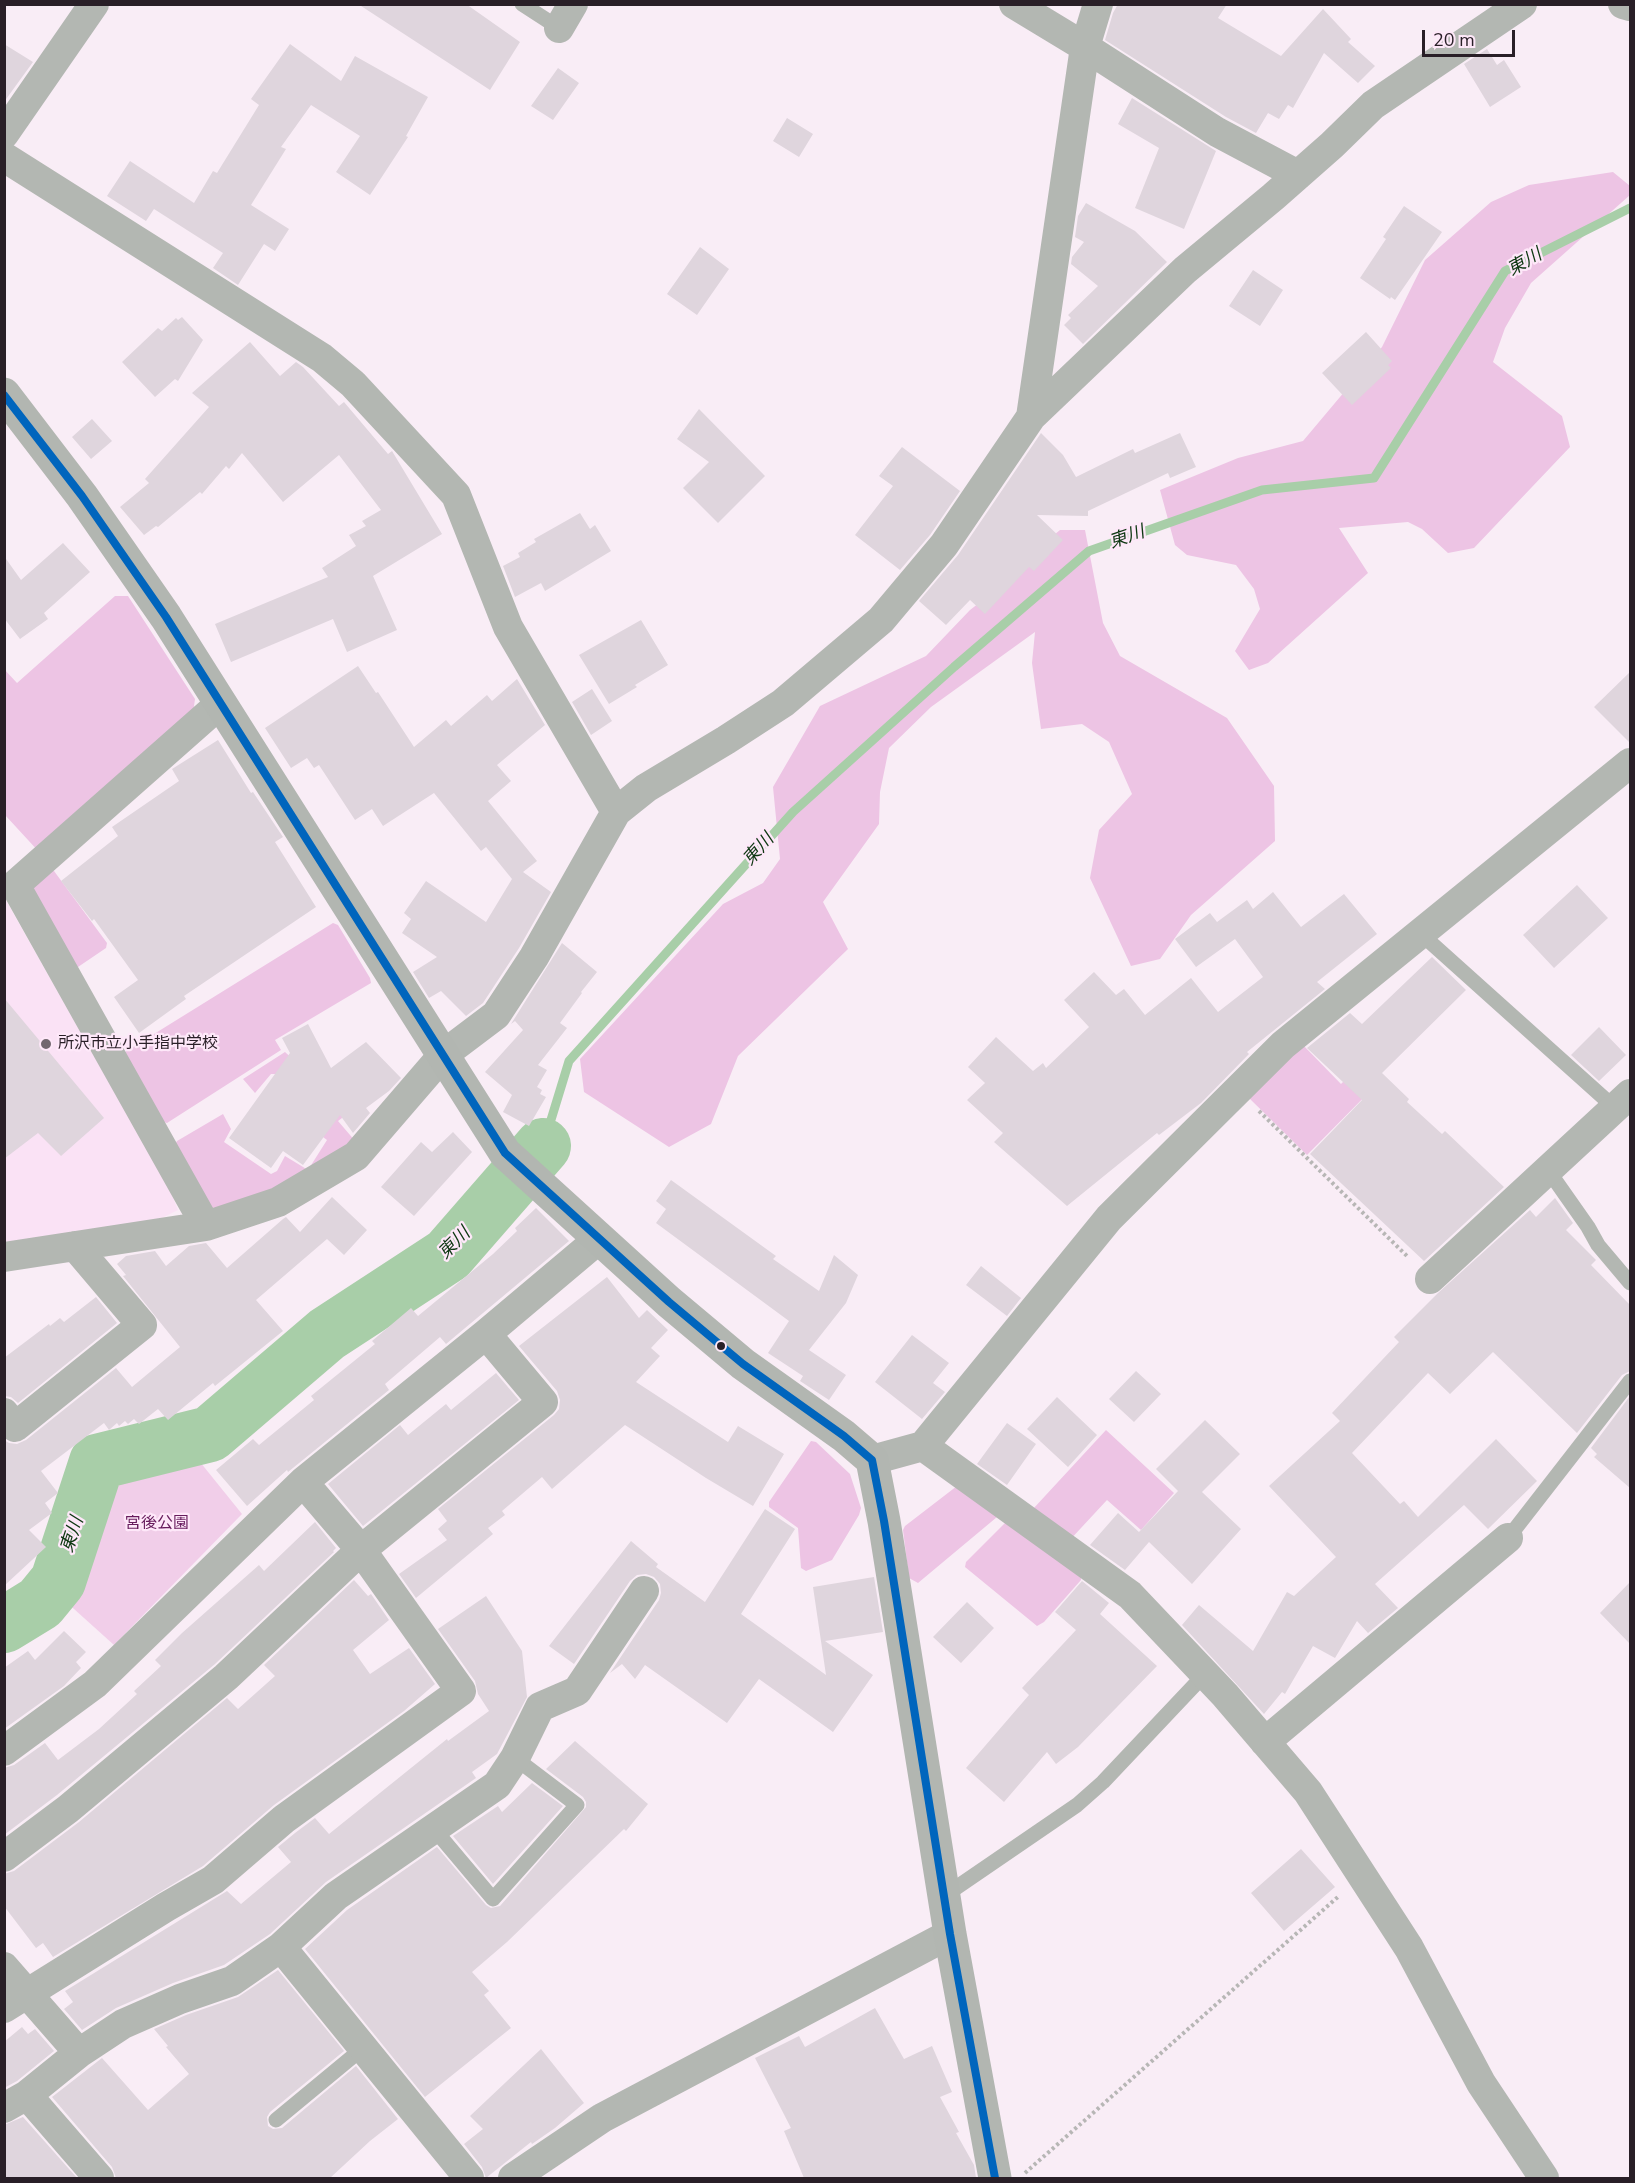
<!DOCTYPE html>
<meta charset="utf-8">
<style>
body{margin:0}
#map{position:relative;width:1635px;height:2183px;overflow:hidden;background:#f9edf6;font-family:"Nunito Sans",sans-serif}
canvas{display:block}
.frame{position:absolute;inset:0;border:6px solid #291f27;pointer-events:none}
.scale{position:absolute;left:1422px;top:30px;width:93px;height:27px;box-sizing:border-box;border:3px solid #291f27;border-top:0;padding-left:8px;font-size:18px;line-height:21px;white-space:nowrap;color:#291f27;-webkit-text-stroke:4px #fee8f9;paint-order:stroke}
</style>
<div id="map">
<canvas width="1635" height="2183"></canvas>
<div class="frame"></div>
<div class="scale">20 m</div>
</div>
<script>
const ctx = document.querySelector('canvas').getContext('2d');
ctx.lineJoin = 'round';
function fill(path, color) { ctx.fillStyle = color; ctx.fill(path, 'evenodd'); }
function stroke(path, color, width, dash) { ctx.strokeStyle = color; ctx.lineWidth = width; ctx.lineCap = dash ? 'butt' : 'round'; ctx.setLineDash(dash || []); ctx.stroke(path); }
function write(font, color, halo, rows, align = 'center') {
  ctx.font = font + ' "Nunito Sans","Noto Sans JP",sans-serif'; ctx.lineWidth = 4.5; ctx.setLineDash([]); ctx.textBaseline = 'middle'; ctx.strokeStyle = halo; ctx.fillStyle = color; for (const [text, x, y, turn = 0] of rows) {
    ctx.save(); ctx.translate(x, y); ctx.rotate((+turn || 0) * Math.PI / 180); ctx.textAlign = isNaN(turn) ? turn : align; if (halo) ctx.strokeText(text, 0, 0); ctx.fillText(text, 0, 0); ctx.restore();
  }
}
const built = new Path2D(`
 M4,897L170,1190L178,1210L158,1220L5,1243Z`);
const green = new Path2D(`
 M192,1452L242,1514L114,1645L64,1600V1595L116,1483L151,1467Z`);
const forest = new Path2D(`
 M1613,172L1630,186V195L1531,283L1505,328L1493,362L1562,416L1570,447L1474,548L1448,553L1422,529L1408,522L1339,528L1368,573L1268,663L1249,670L1235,651L1260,609L1254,589L1236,565L1187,555L1175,545L1160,490L1238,458L1303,441L1382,347L1425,260L1491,202L1529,185Z
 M1060,530H1085L1103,623L1120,656L1227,718L1274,786L1275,841L1191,915L1160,959L1131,966L1090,878L1099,830L1132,794L1109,742L1082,724L1041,729L1032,663L1035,632L931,707L889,748L880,792L879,824L823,902L848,949L738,1056L711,1124L669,1147L584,1092L580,1059L723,904L763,883L780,859L773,787L820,706L926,656L970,610L1000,587L1037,549Z
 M115,596H128L195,699L193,713L40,853L5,815L4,669L17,683Z
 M49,871H54L107,943L106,948L78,967L72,966L30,887Z
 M333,923L338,925L370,978L371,983L275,1040L281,1050L167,1123L160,1121L125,1052Z
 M1302,1044L1341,1084L1365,1060L1383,1078L1307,1155L1249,1098Z
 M285,1052L350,1112L338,1121L356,1142L277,1194L215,1214L174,1146L177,1141L223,1114L231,1129L224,1142L271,1174L277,1171L285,1156L308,1170L327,1140L307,1125L276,1074H271L255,1093L243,1079Z
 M1106,1430L1174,1493L1141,1530L1107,1500L1068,1542L1033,1509Z
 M811,1441L816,1442L850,1474L861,1508L859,1515L832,1560L806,1571L801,1568L798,1528L769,1507V1502Z
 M957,1486L997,1517L918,1583L909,1578L903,1530L905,1526Z
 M1007,1521L1081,1576V1580L1044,1622L1037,1626L965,1567L966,1562Z`);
const stream = new Path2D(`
 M543,1146L569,1061L793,812L954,667L1089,551L1262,490L1374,478L1505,271L1630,208`);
const river = new Path2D(`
 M4,1625L40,1603L58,1581L97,1462L210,1434L327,1334L448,1255L543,1146`);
const building = new Path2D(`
 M358,4H466L520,42L490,90Z
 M1118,4H1227L1218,18L1281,56L1323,9L1351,39L1348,42L1375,66L1358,83L1324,53L1293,108L1288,105L1279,119L1268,113L1256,133L1226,117L1105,40L1113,13Z
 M4,44L33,62L4,102Z
 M290,44L341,81L355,56L428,97L406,136L408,137L370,195L336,172L360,136L311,105L281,147L286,149L251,205L289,229L275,251L264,244L238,285L213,268L223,253L154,209L146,221L107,196L130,161L194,203L213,171L217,173L259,105L251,99Z
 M1487,49L1497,65L1504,60L1521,87L1490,107L1464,64Z
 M558,68L579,83L553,120L531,106Z
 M1132,98L1216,151L1184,229L1135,208L1159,148L1118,124Z
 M787,118L813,134L799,157L773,141Z
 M1086,203L1135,231L1167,262L1083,344L1064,325L1071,318L1068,315L1098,286L1071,264L1072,257L1084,242L1075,237L1078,216Z
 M1404,206L1442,232L1395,300L1391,297L1390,299L1360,278L1386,239L1383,237Z
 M700,247L729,269L697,315L667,294Z
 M1253,270L1283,290L1260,326L1229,306Z
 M182,317L203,340L178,381L175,379L155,397L122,362L158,328L162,331L176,318L178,320Z
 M1366,332L1392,361L1388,365L1391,368L1352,405L1322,373Z
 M250,342L280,376L296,362L303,367L339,406L344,402L388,454L392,451L442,534L373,576L397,630L347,652L333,619L231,662L215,624L328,577L322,568L356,546L349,535L366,526L362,521L381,510L339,455L283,502L242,453L229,469L226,466L202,494L200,492L158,527L156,526L144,535L120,507L149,483L145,479L209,407L192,393Z
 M699,409L765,476L718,523L683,488L709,462L677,439Z
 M92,419L112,441L91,459L72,437Z
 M1041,433L1063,455L1076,477L1133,449L1135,453L1180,433L1196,467L1170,478L1168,473L1088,511V516L1037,515L1063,540L1034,571L1029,567L985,614L970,600L946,625L919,601L958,555Z
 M902,447L960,491L930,535L900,570L855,535L893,486L879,476Z
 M580,513L590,529L595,525L611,551L545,591L541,583L515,597L503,566L520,557L518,553L536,542L534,539Z
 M63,543L90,572L44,613L48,619L20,639L4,618V556L21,580Z
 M641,620L668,665L635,685L637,687L609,704L579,655Z
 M358,666L376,693L378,692L414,747L446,720L451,726L487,695L492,701L517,679L545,725L497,765L511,781L488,801L537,861L523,872L551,892L519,948L483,1003L466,1016L441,991L429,998L413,972L437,957L402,933L411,919L404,913L426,881L486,922L512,879L486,847L481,851L434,793L383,826L372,809L355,820L319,765L314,768L307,758L291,768L265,728Z
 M1630,672V743L1594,707Z
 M592,689L612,721L591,735L572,702Z
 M218,740L251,793L253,792L283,837L275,842L316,907L184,996L186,999L139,1033L114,997L138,980L94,919L92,921L61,881L118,836L112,827L179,781L172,769Z
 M1577,885L1608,918L1554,968L1523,935Z
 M1273,892L1301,927L1344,894L1377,934L1317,982L1325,989L1247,1052L1249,1054L1201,1103L1159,1135L1157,1133L1067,1206L994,1142L1003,1133L967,1100L985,1083L968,1067L996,1037L1033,1071L1043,1063L1046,1068L1089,1027L1064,1000L1094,972L1116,995L1124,989L1145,1015L1191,978L1218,1012L1263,977L1235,939L1196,967L1175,939L1210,913L1217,922L1247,900L1253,909Z
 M562,943L597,972L581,992L582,993L560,1023L567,1028L538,1065L547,1070L537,1087L542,1090L540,1094L546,1097L529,1126L503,1112L512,1095L485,1072L523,1030L515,1021L511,1024Z
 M1432,957L1466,990L1382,1073L1409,1099L1407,1102L1442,1134L1445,1131L1504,1187L1424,1261L1310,1154L1362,1100L1307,1048L1350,1013L1362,1024Z
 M4,998L104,1118L61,1156L38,1133L4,1159Z
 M308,1024L331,1068L366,1042L401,1078L389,1091L366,1108L370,1113L353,1133L340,1115L303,1165L283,1151L271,1168L229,1138L290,1053L282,1038Z
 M1599,1027L1626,1055L1599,1081L1571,1055Z
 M453,1132L472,1152L414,1216L381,1187L421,1142L432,1152Z
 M671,1180L776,1256L773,1259L819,1291L834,1255L858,1275L846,1303L809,1350L846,1375L829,1400L800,1381L803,1376L768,1353L789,1321L656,1223L666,1209L656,1201Z
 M332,1197L367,1230L344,1255L327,1239L256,1300L283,1331L215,1386L213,1383L168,1420L158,1409L139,1424L134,1419L128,1424L125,1421L119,1426L117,1423L109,1430L104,1423L41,1471L58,1493L45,1503L52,1513L29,1530L46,1547L4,1586V1440L9,1443L17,1444L26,1440L116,1368L132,1387L180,1347L123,1276L126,1275L117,1264L126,1256L155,1251L166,1266L189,1246L206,1243L227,1268L283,1219L286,1217L300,1232Z
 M1555,1198L1573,1223L1566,1230L1596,1260L1591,1265L1630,1305V1371L1622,1375L1577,1433L1493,1352L1450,1394L1428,1373L1352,1453L1400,1504L1404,1501L1418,1517L1496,1439L1537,1481L1488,1529L1464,1505L1375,1584L1398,1608L1368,1633L1357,1621L1335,1658L1313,1646L1285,1694L1282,1692L1264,1714L1182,1625L1199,1605L1253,1651L1287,1592L1294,1596L1336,1557L1269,1486L1340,1421L1332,1413L1399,1342L1394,1337L1438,1293L1530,1210L1536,1217Z
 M536,1208L569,1241L446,1344L440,1337L385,1384L389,1390L288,1472L287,1470L247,1506L216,1470L253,1439L259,1445L314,1400L311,1396L375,1344L372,1341L411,1308L418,1316L493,1254L517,1231L515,1228Z
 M981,1266L1021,1298L1007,1316L966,1285Z
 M607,1277L639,1318L647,1310L668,1330L651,1348L660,1356L636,1382L728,1442L738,1426L784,1454L753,1506L706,1478L625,1425L552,1489L542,1477L502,1511L505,1515L488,1528L493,1534L416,1598L399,1574L447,1540L438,1529L447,1521L438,1509L554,1415L559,1409L560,1400L557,1391L519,1346Z
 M96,1297L117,1323L18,1403L11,1397L4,1396V1358L49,1324L50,1326L60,1318L64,1322Z
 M912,1335L949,1363L933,1383L945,1392L922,1419L875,1382Z
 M1136,1371L1161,1394L1134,1422L1109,1399Z
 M496,1373L519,1400L363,1526L328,1484L400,1425L408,1435L446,1404L451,1410Z
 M1630,1396V1488L1594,1457L1597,1454L1591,1448Z
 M1057,1397L1097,1435L1068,1467L1027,1429Z
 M1205,1420L1240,1454L1202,1492L1241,1529L1192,1584L1149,1542L1125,1570L1090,1545L1118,1513L1139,1532L1178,1491L1156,1469Z
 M1007,1423L1036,1444L1007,1485L977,1464Z
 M765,1509L795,1529L741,1614L826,1675L813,1587L874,1577L883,1632L825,1641L873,1675L833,1732L759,1679L727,1723L645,1665L635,1679L622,1664L610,1673L659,1600L661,1593L660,1584L654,1577L646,1574L637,1575L630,1581L574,1664L549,1646L631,1541L658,1564L656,1567L705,1602Z
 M315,1522L336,1548L333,1551L334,1552L215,1664L57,1795L4,1835V1768L14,1765L45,1743L58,1760L99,1729L137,1694L134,1691L161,1666L155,1660L182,1633L259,1565L264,1571Z
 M354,1580L368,1596L371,1594L389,1620L353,1650L370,1674L409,1648L435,1684L404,1711L274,1805L203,1866L53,1957L43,1943L36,1948L4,1906V1874L14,1871L79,1822L227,1698L238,1709L275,1676L264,1665Z
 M1082,1581L1109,1603L1100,1614L1157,1666L1078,1747L1056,1764L1047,1752L1004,1802L966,1768L1029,1695L1022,1688L1076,1630L1055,1612Z
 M1630,1582V1644L1600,1613Z
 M486,1596L522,1651L527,1697L497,1754L472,1772L476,1778L326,1882L270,1934L224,1965L173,1983L116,2008L82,2030L64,2009L73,2002L65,1991L227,1891L241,1904L291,1862L278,1847L295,1833L315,1818L329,1834L447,1739L448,1741L489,1711L478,1694L475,1681L438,1629Z
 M967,1602L994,1628L961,1663L933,1637Z
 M64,1631L86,1652L76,1662L81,1668L64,1686L4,1729V1668L28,1651L35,1660Z
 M575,1741L648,1804L626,1831L624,1829L507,1942L472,1972L489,1991L484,1995L511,2028L425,2097L305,1949L347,1910L437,1847L486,1905L491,1908L500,1906L586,1807V1802L583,1797L546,1769Z
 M532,1783L563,1806L493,1884L453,1836L498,1806L502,1812Z
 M1301,1849L1335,1887L1284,1931L1251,1893Z
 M278,1970L344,2051L270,2112L267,2117L268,2126L273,2129L282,2128L356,2066L398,2119L370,2141L330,2178H116L112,2167L52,2097L102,2058L148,2110L189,2074L166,2047L168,2046L154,2029L186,2015L238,1997Z
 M875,2008L904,2059L932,2046L952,2092L940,2097L959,2132L956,2133L974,2165L976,2178H804L784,2131L791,2128L755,2058L799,2036L805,2047Z
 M22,2027L28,2034L35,2029L54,2051L17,2081L4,2088V2042Z
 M541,2049L584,2103L555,2128L532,2144L531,2142L486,2178L482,2167L464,2144L483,2129L470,2116Z
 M23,2117L77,2178H4V2125Z`);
const path = new Path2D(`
 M1259,1111L1408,1257
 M1025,2173L1339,1896`);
const lane = new Path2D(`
 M522,4L559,28
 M1420,933L1615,1108
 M1548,1170L1588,1227L1598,1245L1630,1283
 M1508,1538L1630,1381
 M434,1829L493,1899L577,1805L515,1758
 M944,1896L1077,1805L1103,1782L1205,1674
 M276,2120L363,2048`);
const street = new Path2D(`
 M1014,4L1085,47L1217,132L1298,175
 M1623,4L1630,6
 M559,28L573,4
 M4,134L94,4
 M4,157L322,358L353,384L456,495L508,627L616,812
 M1031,417L1185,270L1273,197L1332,145L1373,105L1522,4
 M206,1226L15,885L221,703
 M4,1257L206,1226L278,1202L356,1156L443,1055L496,1015L534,957L616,812L646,788L726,740L783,703L881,620L944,545L1031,417L1085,47L1098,4
 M1430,1279L1630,1094
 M4,1413L15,1427L142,1325L75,1246
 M923,1446L1130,1595L1225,1695L1308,1792L1409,1948L1481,2083L1544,2178
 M872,1460L923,1446L1109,1218L1283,1045L1630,763
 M1265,1742L1508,1538
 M4,1751L95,1684L303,1482L486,1334L600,1238
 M4,1857L68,1809L226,1677L361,1550L543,1402L486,1334
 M281,1947L469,2178
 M4,1967L79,2053
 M4,2008L166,1907L213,1880L284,1819L461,1691L361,1550L303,1482
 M27,2095L99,2178
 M4,2108L27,2095L79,2053L123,2024L180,1999L232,1981L281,1947L336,1896L497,1785L515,1758L540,1707L577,1691L644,1591
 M513,2178L602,2118L950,1934`);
const secondary = new Path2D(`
 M4,394L82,496L166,617L505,1153L669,1302L743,1364L844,1436L872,1460L884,1521L950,1934L995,2178`);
const bus1 = new Path2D(`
 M4,395L82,496L166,617L505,1153L669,1302L743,1364L844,1436L872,1460L884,1521L950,1934L995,2178`);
const markers = [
 [46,1044,6,"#72676f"],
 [721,1346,5,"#291f27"]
];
const poiNames = [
 ["所沢市立小手指中学校",58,1044]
];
const parkNames = [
 ["宮後公園",157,1524]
];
const waterNames = [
 ["東川",1525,263,-30],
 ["東川",1127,538,-19],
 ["東川",759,850,-48],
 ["東川",455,1244,-45],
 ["東川",73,1535,-72]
];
fill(built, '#fae2f5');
fill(green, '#f1cee9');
fill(forest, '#edc4e4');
stroke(stream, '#a8cea8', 9);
stroke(river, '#a8cea8', 56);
fill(building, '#dfd5dd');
stroke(path, '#b7b6b5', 4, [3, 3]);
stroke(lane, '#b3b7b2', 15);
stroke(street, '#b3b7b2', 30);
stroke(secondary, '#b2b6b1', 33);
stroke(bus1, '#0065bd', 8);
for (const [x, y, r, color] of markers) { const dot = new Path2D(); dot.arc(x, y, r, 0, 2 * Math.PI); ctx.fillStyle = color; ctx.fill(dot); stroke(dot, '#fee8f9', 2); }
write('16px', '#291f27', '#fee8f9', poiNames, 'left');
write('16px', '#671c5d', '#fee8f9', parkNames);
write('italic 18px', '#0d3711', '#fee8f9', waterNames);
</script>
